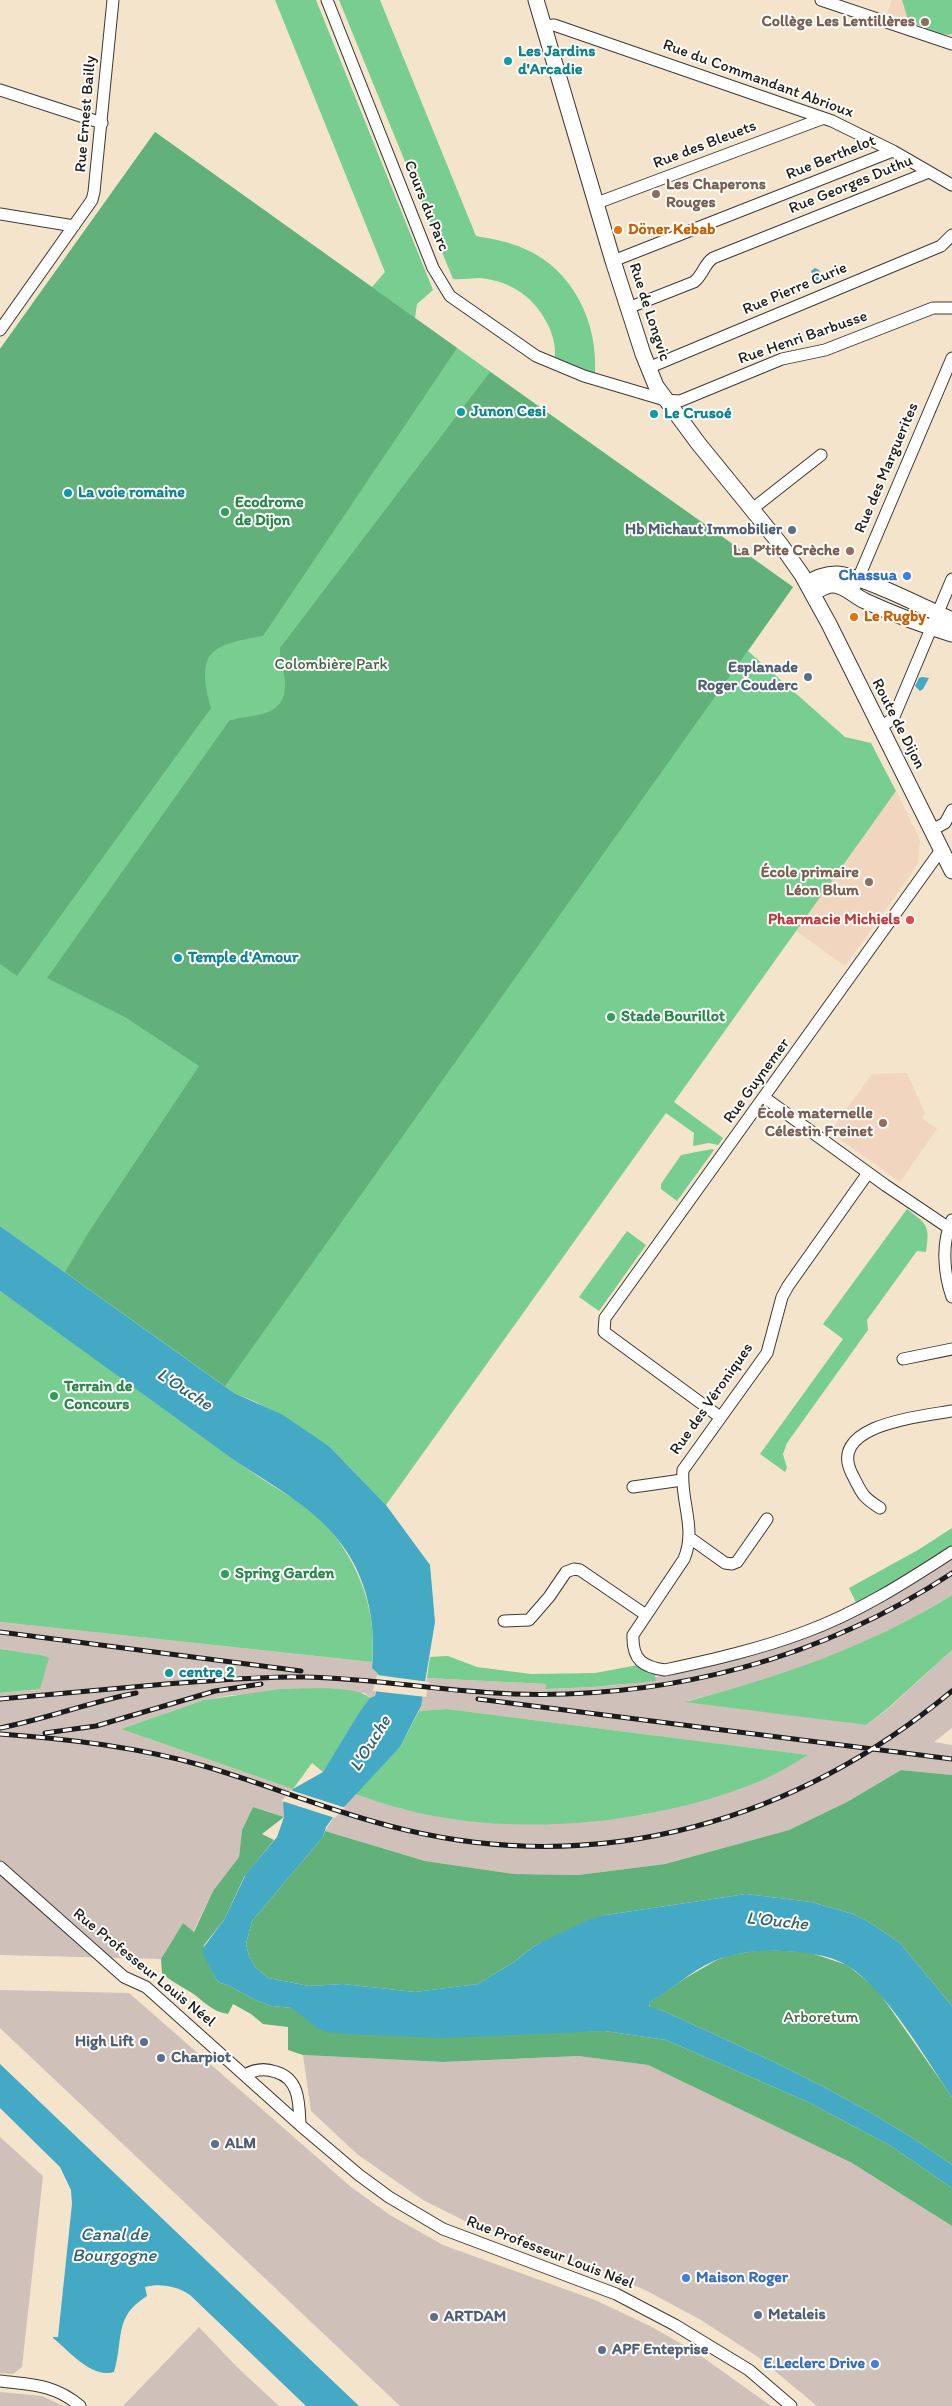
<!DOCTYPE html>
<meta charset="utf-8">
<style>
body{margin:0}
canvas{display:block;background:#f3e4cb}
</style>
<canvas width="952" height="2406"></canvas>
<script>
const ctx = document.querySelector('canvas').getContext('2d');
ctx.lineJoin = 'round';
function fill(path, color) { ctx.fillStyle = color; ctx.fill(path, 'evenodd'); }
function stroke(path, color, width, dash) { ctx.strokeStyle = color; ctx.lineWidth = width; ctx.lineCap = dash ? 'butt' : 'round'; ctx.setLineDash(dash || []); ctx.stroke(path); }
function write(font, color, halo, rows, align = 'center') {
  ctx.font = font + ' Itim,sans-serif'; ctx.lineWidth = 4; ctx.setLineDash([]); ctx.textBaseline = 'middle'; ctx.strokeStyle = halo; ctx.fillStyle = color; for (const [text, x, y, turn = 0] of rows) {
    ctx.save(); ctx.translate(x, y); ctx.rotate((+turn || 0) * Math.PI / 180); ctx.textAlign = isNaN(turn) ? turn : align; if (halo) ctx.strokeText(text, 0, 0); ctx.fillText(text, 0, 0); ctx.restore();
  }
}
const built = new Path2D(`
 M892,0H952V37L947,39L885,18Z
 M896,791L920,840L918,864L845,966L796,931Z
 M907,1073L925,1113L922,1118L937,1129L900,1182L830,1132L872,1074Z`);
const industrial = new Path2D(`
 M952,1556V1595L901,1625L857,1646L796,1670L757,1683L687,1701L866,1725L888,1709L952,1650V1728L934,1742L952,1745V1775L901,1770L847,1802L789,1830L665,1864L578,1875L514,1874L425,1861L325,1831L340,1808L344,1806L355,1794L403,1809L488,1822L544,1824L643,1815L682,1806L807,1755L447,1709L419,1711L427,1678L546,1684L547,1689L593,1687L618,1685L708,1666L766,1649Z
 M0,1622L372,1662V1668L379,1675L374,1698H370L365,1693L232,1695L204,1700L121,1729L293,1789L283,1803L284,1817L253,1807L242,1830L239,1857L213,1891L193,1932L183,1923L161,1959L0,1955V1693L40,1689L41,1655L0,1649Z
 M0,1990L129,1993L351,2187L390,2215L443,2245L595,2300L650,2326L694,2351L771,2406H400L0,2028Z
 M303,2055L443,2062L578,2056L648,2065L852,2163L952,2226V2406H817L758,2357L701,2320L649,2292L603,2271L465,2221L423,2200L357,2154L311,2111Z
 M0,2137L43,2176L22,2367L13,2374L0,2373Z
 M199,2327L237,2367L279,2406H123Z
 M0,2392L42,2396L63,2406H0Z`);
const green = new Path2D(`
 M275,0H316L433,290L417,304L415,318L793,587L748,651L845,737L871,743L896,791L674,1102L723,1138L718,1145L709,1143L693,1146L694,1133L666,1113L386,1505L330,1447L256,1402L234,1393L0,1226V349L155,132L372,287L385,272Z
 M339,0H380L476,236C493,239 510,242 525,249C573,270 598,322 595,373L554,360C557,350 553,336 549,327C536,298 511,281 480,278C471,278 462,280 453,279Z
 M902,0H952V34C941,36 927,32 919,25L910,26Z
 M712,1149L714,1150L677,1201L661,1189V1184L681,1155Z
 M907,1209C928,1225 930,1226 926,1252L917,1251L867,1320L868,1330L787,1443L783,1454L787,1468L785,1472L760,1454L843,1339L823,1324Z
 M627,1231L646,1245L599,1311L579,1297Z
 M0,1291C82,1348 162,1408 243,1466C273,1488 311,1505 334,1535C362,1571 377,1616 372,1662L0,1622Z
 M952,1528V1556L860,1611L849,1588L918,1550Z
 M952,1595V1650L887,1709L866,1725L685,1702C779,1677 869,1647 952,1595Z
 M0,1649L41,1655L49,1658L40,1689L0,1693Z
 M448,1656L477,1667L531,1674L595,1673L638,1665L655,1674L656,1681L593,1687L546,1689V1684L427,1678L430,1657Z
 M281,1689C302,1689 356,1684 370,1698L323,1772L312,1763L293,1789L121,1729L204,1700Z
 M447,1709L808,1755C794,1763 780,1772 765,1779C659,1824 515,1839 403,1809C387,1805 371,1799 355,1794L400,1747L419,1711Z`);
const forest = new Path2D(`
 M155,132L457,348L263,636C209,645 196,652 211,708L17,976L0,964V349Z
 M490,372L793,587L225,1386L65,1272L90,1230L199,1066L125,1017L47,978L229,721C251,713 286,720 285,683C285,671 279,661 280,648Z
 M901,1770L952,1775V2006L900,1943L869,1922L853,1914L811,1902L746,1894L606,1915L534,1946L514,1962L478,1984L415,1992L343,1984L309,1986L268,1978L255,1967L249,1956L246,1944L252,1921L323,1837L325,1831L425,1861L514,1874L578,1875L665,1864L789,1830L847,1802Z
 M253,1807L284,1817L262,1834L274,1840L244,1877L224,1920L204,1945L203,1951L216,1979L220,1983L228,1985L255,2000L272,2006L545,2032L605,2031L666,2040L808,2102L891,2146L952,2188V2226L852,2163L648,2065L578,2056L443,2062L303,2055L288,2050V2027L263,2024L251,2014L233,2004L228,2014C212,2012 204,2001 192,1993C181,1986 172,1982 162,1973L161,1959L183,1923L194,1932L213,1891L239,1857L242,1830Z
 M762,1950L808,1952L847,1965L876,1988L952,2097V2165C862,2100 762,2056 661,2010L649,2008L650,2002L684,1979L715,1961L729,1955Z`);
const water = new Path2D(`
 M815,268L819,270L824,282L817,285L811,271Z
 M922,677L929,678L923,689L920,691L915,686L919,678Z
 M0,1226L234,1393L283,1415L330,1447L386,1505L430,1565L435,1622L421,1706L400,1747L344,1807L340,1808L326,1827L323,1837L252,1921L246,1944L249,1956L255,1967L268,1978L309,1986L343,1984L415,1992L478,1984L514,1962L534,1946L588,1920L606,1915L746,1894L811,1902L853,1914L869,1922L900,1943L952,2006V2097C925,2058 887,1990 848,1966C829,1954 804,1952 782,1951C759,1950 736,1952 714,1961C691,1971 672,1989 650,2002L649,2007L661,2010C762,2056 862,2100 952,2165V2188L891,2146L808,2102L666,2040L605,2031L444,2038L347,2034L326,2032L316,2027L292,2008L272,2006L255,2000L228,1985L220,1983L216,1979L203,1954V1948L224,1920L246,1874L277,1837L284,1817L283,1803L293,1789L323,1772L359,1713L370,1698L375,1696L379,1675L372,1668C376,1627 369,1586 347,1552C319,1508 268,1484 227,1455C151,1400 76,1345 0,1291Z
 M0,2064L359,2406H306L190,2295C177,2286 160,2283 145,2287L147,2296C113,2317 124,2339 114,2372C92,2379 69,2351 53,2338L68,2204L61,2176L0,2114Z`);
const pier = new Path2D(`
 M377,1675L429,1682L426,1697L373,1691Z
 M290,1790L346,1808L343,1809L335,1818L282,1801Z
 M0,2108L60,2167L71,2190L72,2204L58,2337H51L65,2192L55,2171L0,2118Z`);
const minor = new Path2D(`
 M327,0L433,268L450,296L536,356L584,376L665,400L680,401L782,359L825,350L933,308H952
 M821,0L952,44
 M543,26L554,25L832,121L893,151L952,185
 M0,90L102,123
 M597,203L824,118
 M0,214L74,226
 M613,261L893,151
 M628,308L694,282C703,275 704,264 713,258L929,172
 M0,330L92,200L94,192L113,0
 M648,368L941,246L952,235
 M751,510L821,455
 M855,586L952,358
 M880,727L893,719L952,579
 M932,830L945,823L952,810
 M765,1098L885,1185L949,1228
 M868,1173L788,1286L782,1297L767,1353L683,1470C680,1501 697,1528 684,1559L633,1635C632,1660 643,1667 665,1670C712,1660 760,1649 805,1632C857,1613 906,1582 952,1552
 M952,1220C941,1243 944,1274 952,1297
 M903,1359L952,1349
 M720,1417L604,1332L605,1318L941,850
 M633,1487L682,1480
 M880,1508C861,1496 862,1493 852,1474C826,1424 924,1416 952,1411
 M690,1538L725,1563L732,1564L737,1562L767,1519
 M504,1621L529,1620L549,1597L566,1572L574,1569L580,1570L646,1615
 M0,1867L124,1977L146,1987L300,2125L359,2175L389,2197L443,2229L616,2294L675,2325L749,2370L791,2406
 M245,2075C255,2069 265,2068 276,2072C300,2079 299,2104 300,2125
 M0,2381C32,2385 54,2384 80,2406`);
const major = new Path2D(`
 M536,0L613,261L643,354L656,386L698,443L781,545L802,575L829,624L952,871
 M807,583C817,578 825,574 836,574C862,575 925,608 952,620
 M812,593C819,590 827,584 834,585C846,586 854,596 865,601C893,614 922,625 952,634`);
const rail = new Path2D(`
 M0,1632L301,1671
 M0,1699C55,1694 111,1689 166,1684C212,1681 258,1676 304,1677C374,1678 444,1692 514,1694C669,1699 822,1659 952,1573
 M478,1699L952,1759
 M0,1728C46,1719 90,1702 136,1693
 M45,1733L96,1726L215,1691L261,1684
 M0,1734C69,1739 138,1747 204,1766C272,1786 337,1814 406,1830C604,1877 797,1820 952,1691`);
const markers = [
 [925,22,5,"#8d6e63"],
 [508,61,5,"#0f9aa8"],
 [656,194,5,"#8d6e63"],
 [618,230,5,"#e8710a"],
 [461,412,5,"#0f9aa8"],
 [654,414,5,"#0f9aa8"],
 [68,493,5,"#0f9aa8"],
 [225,512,5,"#2e9e5b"],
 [792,530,5,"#5c6f8a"],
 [850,551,5,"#8d6e63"],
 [907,576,5,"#3f7fe0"],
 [854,617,5,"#e8710a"],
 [808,677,5,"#5c6f8a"],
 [869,882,5,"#8d6e63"],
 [910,920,5,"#e0444e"],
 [178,958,5,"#0f9aa8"],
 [611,1017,5,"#2e9e5b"],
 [883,1123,5,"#8d6e63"],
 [54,1396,5,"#2e9e5b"],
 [225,1574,5,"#2e9e5b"],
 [169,1673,5,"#0f9aa8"],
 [144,2042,5,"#5c6f8a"],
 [161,2058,5,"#5c6f8a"],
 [215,2144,5,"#5c6f8a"],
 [686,2278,5,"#3f7fe0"],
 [758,2315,5,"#5c6f8a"],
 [434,2317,5,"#5c6f8a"],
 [602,2350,5,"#5c6f8a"],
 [875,2364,5,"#3f7fe0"]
];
const educationNames = [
 ["Collège Les Lentillères",915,22],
 ["Les Chaperons",666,185,"left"],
 ["Rouges",666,203,"left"],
 ["La P’tite Crèche",840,551],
 ["École primaire",859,873],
 ["Léon Blum",859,891],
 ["École maternelle",873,1114],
 ["Célestin Freinet",873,1132]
];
const cultureNames = [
 ["Les Jardins",518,52],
 ["d'Arcadie",518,70],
 ["Junon Cesi",471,412],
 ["Le Crusoé",664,414],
 ["La voie romaine",78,493],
 ["Temple d'Amour",188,958],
 ["centre 2",179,1673]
];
const streetNames = [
 ["Rue du Commandant Abrioux",758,79,20],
 ["Rue Ernest Bailly",86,114,-85],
 ["Rue des Bleuets",705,145,-21],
 ["Rue Berthelot",831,158,-22],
 ["Rue Georges Duthu",851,185,-22],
 ["Cours du Parc",426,206,68],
 ["Rue Pierre Curie",795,289,-23],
 ["Rue de Longvic",649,312,72],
 ["Rue Henri Barbusse",803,338,-19],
 ["Rue des Marguerites",887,468,-67],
 ["Route de Dijon",898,724,63],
 ["Rue Guynemer",757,1081,-54],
 ["Rue des Véroniques",712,1399,-55],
 ["Rue Professeur Louis Néel",144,1968,39],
 ["Rue Professeur Louis Néel",550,2253,21]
];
const foodNames = [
 ["Döner Kebab",628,230],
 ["Le Rugby",864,617]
];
const leisureNames = [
 ["Ecodrome",235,503],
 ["de Dijon",235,521],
 ["Stade Bourillot",621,1017],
 ["Terrain de",64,1387],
 ["Concours",64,1405],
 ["Spring Garden",235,1574]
];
const serviceNames = [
 ["Hb Michaut Immobilier",782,530,"right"],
 ["Esplanade",798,668,"right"],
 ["Roger Couderc",798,686,"right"],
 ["High Lift",134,2042,"right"],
 ["Charpiot",171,2058],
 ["ALM",225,2144],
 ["Metaleis",768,2315],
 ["ARTDAM",444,2317],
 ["APF Enteprise",612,2350]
];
const shopNames = [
 ["Chassua",897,576],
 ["Maison Roger",696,2278,"left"],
 ["E.Leclerc Drive",865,2364]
];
const parkNames = [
 ["Colombière Park",331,665],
 ["Arboretum",821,2018]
];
const healthNames = [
 ["Pharmacie Michiels",900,920]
];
const waterNames = [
 ["L'Ouche",184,1390,33],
 ["L'Ouche",371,1744,-58],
 ["L'Ouche",777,1922,6],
 ["Canal de",114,2235],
 ["Bourgogne",114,2256]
];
fill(built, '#f2d5be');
fill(industrial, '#cfc1ba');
fill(green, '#78ce91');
fill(forest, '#62b17b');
fill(water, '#44a9c4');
fill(pier, '#f3e4cb');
stroke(minor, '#3c3a36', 13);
stroke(major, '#3c3a36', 17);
stroke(minor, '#fff', 11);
stroke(major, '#fff', 15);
stroke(rail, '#1c1c1c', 5);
stroke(rail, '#fdfcf7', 3, [9]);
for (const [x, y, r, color] of markers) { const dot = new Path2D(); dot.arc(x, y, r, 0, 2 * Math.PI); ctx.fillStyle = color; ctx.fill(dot); stroke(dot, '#fdfcf7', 2); }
write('bold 16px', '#785e54', '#fdfcf7', educationNames, 'right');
write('bold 16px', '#0d838f', '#fdfcf7', cultureNames, 'left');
write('16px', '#1c1c1c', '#fdfcf7', streetNames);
write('bold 16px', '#c56008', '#fdfcf7', foodNames, 'left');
write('bold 16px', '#27864d', '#fdfcf7', leisureNames, 'left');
write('bold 16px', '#4e5e75', '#fdfcf7', serviceNames, 'left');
write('bold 16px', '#366cbe', '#fdfcf7', shopNames, 'right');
write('16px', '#41634b', '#fdfcf7', parkNames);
write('bold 16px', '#be3a42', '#fdfcf7', healthNames, 'right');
write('italic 18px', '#306270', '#fdfcf7', waterNames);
</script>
